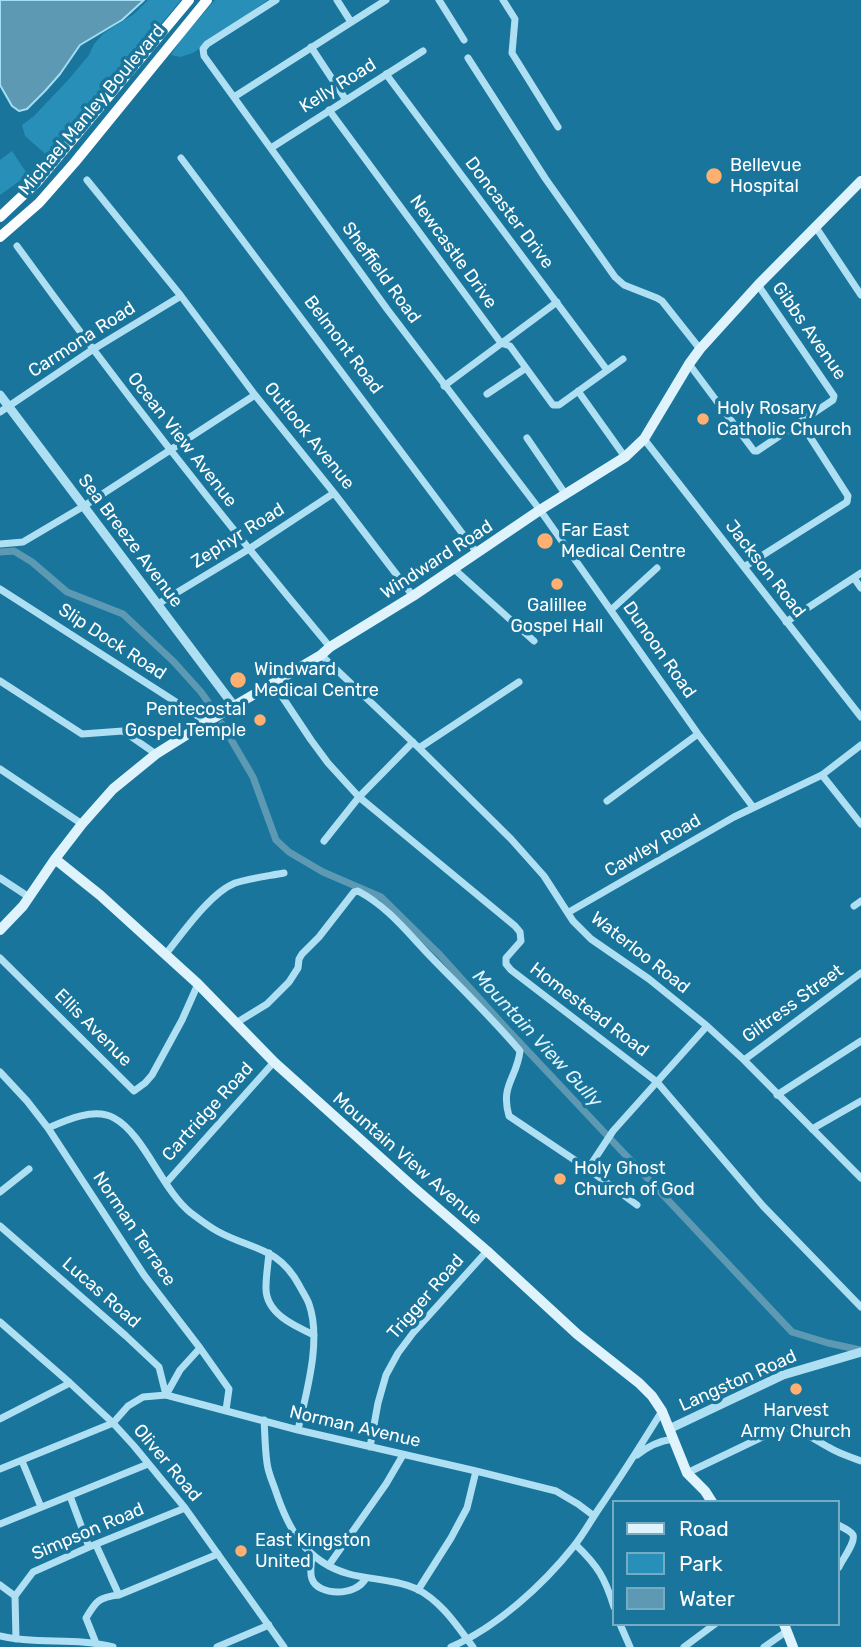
<!DOCTYPE html>
<style>
body{margin:0}
#map{position:relative;width:861px;height:1647px;overflow:hidden;background:#19759b;font-family:Rubik,sans-serif}
canvas{display:block}
.legend{position:absolute;left:612px;top:1500px;width:228px;height:126px;box-sizing:border-box;background:#19759b;border:2px solid #75acc3;margin:0;padding:9px 12px;list-style:none;font-size:21px;color:#fff}
.legend li{display:flex;align-items:center;gap:14px;height:35px}
.legend b{width:35px;border:2px solid #75acc3}
</style>
<div id="map">
<canvas width="861" height="1647"></canvas>
<ul class="legend">
<li><b style="height:9px;background:#def3fc"></b>Road</li>
<li><b style="height:19px;background:#288fb8"></b>Park</li>
<li><b style="height:19px;background:#5d99b2"></b>Water</li>
</ul>
</div>
<script>
const ctx = document.querySelector('canvas').getContext('2d');
ctx.lineJoin = 'round';
function fill(path, color) { ctx.fillStyle = color; ctx.fill(path, 'evenodd'); }
function stroke(path, color, width, dash) { ctx.strokeStyle = color; ctx.lineWidth = width; ctx.lineCap = dash ? 'butt' : 'round'; ctx.setLineDash(dash || []); ctx.stroke(path); }
function write(font, color, halo, rows, align = 'center') {
  ctx.font = font + ' Rubik,sans-serif'; ctx.lineWidth = 7; ctx.setLineDash([]); ctx.textBaseline = 'middle'; ctx.strokeStyle = halo; ctx.fillStyle = color; for (const [text, x, y, turn = 0] of rows) {
    ctx.save(); ctx.translate(x, y); ctx.rotate((+turn || 0) * Math.PI / 180); ctx.textAlign = isNaN(turn) ? turn : align; if (halo) ctx.strokeText(text, 0, 0); ctx.fillText(text, 0, 0); ctx.restore();
  }
}
const green = new Path2D(`
 M148,0H181L50,158L25,136L22,125L34,116L69,79L89,55L94,44L104,33L134,14Z
 M215,0H268L193,53L180,57L171,55L182,38Z
 M12,151L28,175L0,195V160Z`);
const water = new Path2D(`
 M0,0H144L122,20L80,45L60,74L45,91L27,109L19,111L12,106L0,85Z`);
const canal = new Path2D(`
 M0,552L14,551L32,562L67,592L123,614L174,662L201,692L213,709
 M222,724L253,777L276,840L289,852L323,872L381,897L440,955L507,1029L792,1332L828,1343L861,1350`);
const minor = new Path2D(`
 M276,0L207,44L203,49L204,56L387,309L540,510L698,734L753,807
 M337,0L351,22
 M439,0L464,40
 M503,0L515,19L512,53L558,127
 M311,47L346,100
 M468,58L545,178L615,277L624,285L657,298L662,301L700,349
 M386,74L607,370
 M234,97L386,0
 M329,110L501,343L510,346L553,405H559L623,359
 M271,148L423,51
 M181,158L477,553
 M87,180L181,296L255,395L334,493L413,596
 M815,226L861,295
 M17,246C117,384 221,517 330,647
 M689,364L754,451H757L833,400L834,396L758,285
 M444,386L557,302
 M578,391L625,457
 M487,394L526,368
 M0,412L92,350L181,296
 M527,438L566,495
 M644,439L861,717
 M0,544L23,542L84,506L255,395
 M744,567L847,502L848,496L801,423
 M453,568L534,641
 M854,578L861,588
 M0,589L207,722
 M158,604L249,549L334,493
 M611,610L657,568
 M786,622L861,573
 M321,655L419,748L511,839L544,876L573,921L591,939L649,979L707,1026L744,1060L861,1178
 M0,681L82,734L123,731L156,754
 M273,683L311,740L328,763L359,797L515,926L520,932L521,941L506,958V964L511,970L657,1082L763,1206L861,1307
 M419,748L519,682
 M0,769L82,824
 M822,775L861,824
 M607,801L698,734
 M324,841L359,797L413,742
 M0,878L29,897
 M854,906L861,901
 M569,912L734,817L822,775L861,745
 M165,955C182,934 210,893 235,883C250,878 268,876 284,873
 M0,958L134,1091L145,1083L152,1075L182,1020L198,984
 M236,1023L267,1004L289,982L298,968L299,959L302,954L319,937L354,892L358,891C388,907 407,932 430,956C461,988 492,1018 520,1051C517,1078 500,1085 509,1116L588,1169L637,1205
 M744,1060L861,973
 M0,1072L27,1101L48,1128L144,1275L200,1348L229,1389L226,1410
 M777,1095L861,1041
 M48,1128C66,1120 95,1107 114,1118C144,1134 162,1190 191,1213C199,1219 208,1226 217,1231C251,1250 278,1246 299,1285C302,1291 307,1298 309,1304C322,1341 306,1393 298,1430
 M812,1129L861,1101
 M588,1169L613,1131L707,1026
 M166,1183L274,1062
 M0,1192L29,1169
 M0,1226L126,1336L159,1367L166,1395
 M269,1253C268,1264 266,1276 266,1287C265,1313 294,1326 314,1335
 M0,1322L70,1383L113,1423L134,1446L185,1508L284,1647
 M166,1395L180,1370L200,1348
 M0,1419L70,1383
 M264,1420C265,1435 265,1449 267,1463C268,1472 272,1481 275,1489C288,1529 306,1562 349,1574C372,1580 395,1579 417,1589C442,1602 457,1626 473,1647
 M370,1447L378,1403L386,1375L398,1353L413,1333L487,1251
 M637,1455C648,1446 659,1441 673,1439
 M22,1461L41,1507
 M0,1469L113,1423L128,1406L143,1397L166,1395L298,1430L476,1471L556,1491L578,1504L594,1516
 M687,1473L779,1429C798,1425 814,1440 830,1448C840,1454 851,1457 861,1461
 M70,1496L89,1547
 M0,1524L148,1464
 M838,1525C842,1527 851,1531 853,1535C856,1542 842,1560 839,1567
 M96,1545L119,1595
 M576,1545C598,1566 605,1578 614,1607
 M312,1555C312,1562 309,1572 312,1579C318,1596 356,1597 366,1578
 M329,1565L386,1484L403,1455
 M0,1585L15,1596
 M418,1590L451,1538L467,1508L476,1471
 M620,1624L630,1647
 M0,1636C37,1645 76,1637 113,1647
 M16,1639L15,1596L33,1572L89,1547L185,1508
 M96,1643L86,1618C96,1601 99,1597 119,1595L218,1554
 M217,1647L269,1625
 M451,1647C497,1627 543,1585 574,1546C583,1535 590,1522 598,1510C620,1478 641,1445 662,1411
 M684,1647L715,1624
 M764,1647L787,1631`);
const tertiary = new Path2D(`
 M0,395L234,706
 M669,1429L783,1375L861,1352`);
const secondary = new Path2D(`
 M55,859L100,895L198,984L274,1062L413,1187L487,1251L577,1334L639,1383L652,1396L662,1411L687,1473L705,1491L712,1502
 M0,930L23,906L55,859L82,824L113,789L156,754L207,722L321,655L330,647L413,596L540,510L625,457L644,439L689,364L700,349L758,285L861,181
 M784,1624L793,1647`);
const trunk = new Path2D(`
 M0,217L37,182L189,0
 M0,237L39,203L75,162L207,0`);
const markers = [
 [714,176,9,"#ffaf70"],
 [703,419,7,"#ffaf70"],
 [545,541,9,"#ffaf70"],
 [557,584,7,"#ffaf70"],
 [238,680,9,"#ffaf70"],
 [260,720,7,"#ffaf70"],
 [560,1179,7,"#ffaf70"],
 [796,1389,7,"#ffaf70"],
 [241,1551,7,"#ffaf70"]
];
const streetNames = [
 ["Kelly Road",338,86,-32],
 ["Michael Manley Boulevard",92,110,-50],
 ["Doncaster Drive",509,213,53],
 ["Newcastle Drive",453,252,54],
 ["Sheffield Road",381,273,54],
 ["Gibbs Avenue",809,331,55],
 ["Carmona Road",82,340,-33],
 ["Belmont Road",343,345,53],
 ["Outlook Avenue",309,436,51],
 ["Ocean View Avenue",182,440,52],
 ["Zephyr Road",238,536,-32],
 ["Sea Breeze Avenue",130,541,53],
 ["Windward Road",437,560,-33],
 ["Jackson Road",765,569,52],
 ["Slip Dock Road",112,642,33],
 ["Dunoon Road",659,650,55],
 ["Cawley Road",653,846,-30],
 ["Waterloo Road",640,953,38],
 ["Giltress Street",793,1004,-36],
 ["Homestead Road",589,1010,37],
 ["Ellis Avenue",93,1028,45],
 ["Cartridge Road",208,1112,-48],
 ["Mountain View Avenue",407,1159,41],
 ["Norman Terrace",134,1229,56],
 ["Lucas Road",101,1293,41],
 ["Trigger Road",426,1297,-49],
 ["Langston Road",738,1381,-24],
 ["Norman Avenue",355,1427,13],
 ["Oliver Road",167,1463,50],
 ["Simpson Road",88,1532,-23]
];
const poiNames = [
 ["Bellevue",730,166],
 ["Hospital",730,187],
 ["Holy Rosary",717,409],
 ["Catholic Church",717,430],
 ["Far East",561,531],
 ["Medical Centre",561,552],
 ["Galillee",557,606,"center"],
 ["Gospel Hall",557,627,"center"],
 ["Windward",254,670],
 ["Medical Centre",254,691],
 ["Pentecostal",246,710,"right"],
 ["Gospel Temple",246,731,"right"],
 ["Holy Ghost",574,1169],
 ["Church of God",574,1190],
 ["Harvest",796,1411,"center"],
 ["Army Church",796,1432,"center"],
 ["East Kingston",255,1541],
 ["United",255,1562]
];
const waterNames = [
 ["Mountain View Gully",537,1039,47]
];
fill(green, '#288fb8');
fill(water, '#5d99b2');
stroke(water, '#a2def4', 2);
stroke(canal, '#5d99b2', 7);
stroke(minor, '#afdff2', 7);
stroke(tertiary, '#afdff2', 9);
stroke(secondary, '#def3fc', 10);
stroke(trunk, '#fcfeff', 10);
for (const [x, y, r, color] of markers) { const dot = new Path2D(); dot.arc(x, y, r, 0, 2 * Math.PI); ctx.fillStyle = color; ctx.fill(dot); stroke(dot, '#19759b', 2.5); }
write('18px', '#fff', '#19759b', streetNames);
write('18px', '#fff', '#19759b', poiNames, 'left');
write('italic 19px', '#def4fc', '#19759b', waterNames);
</script>
